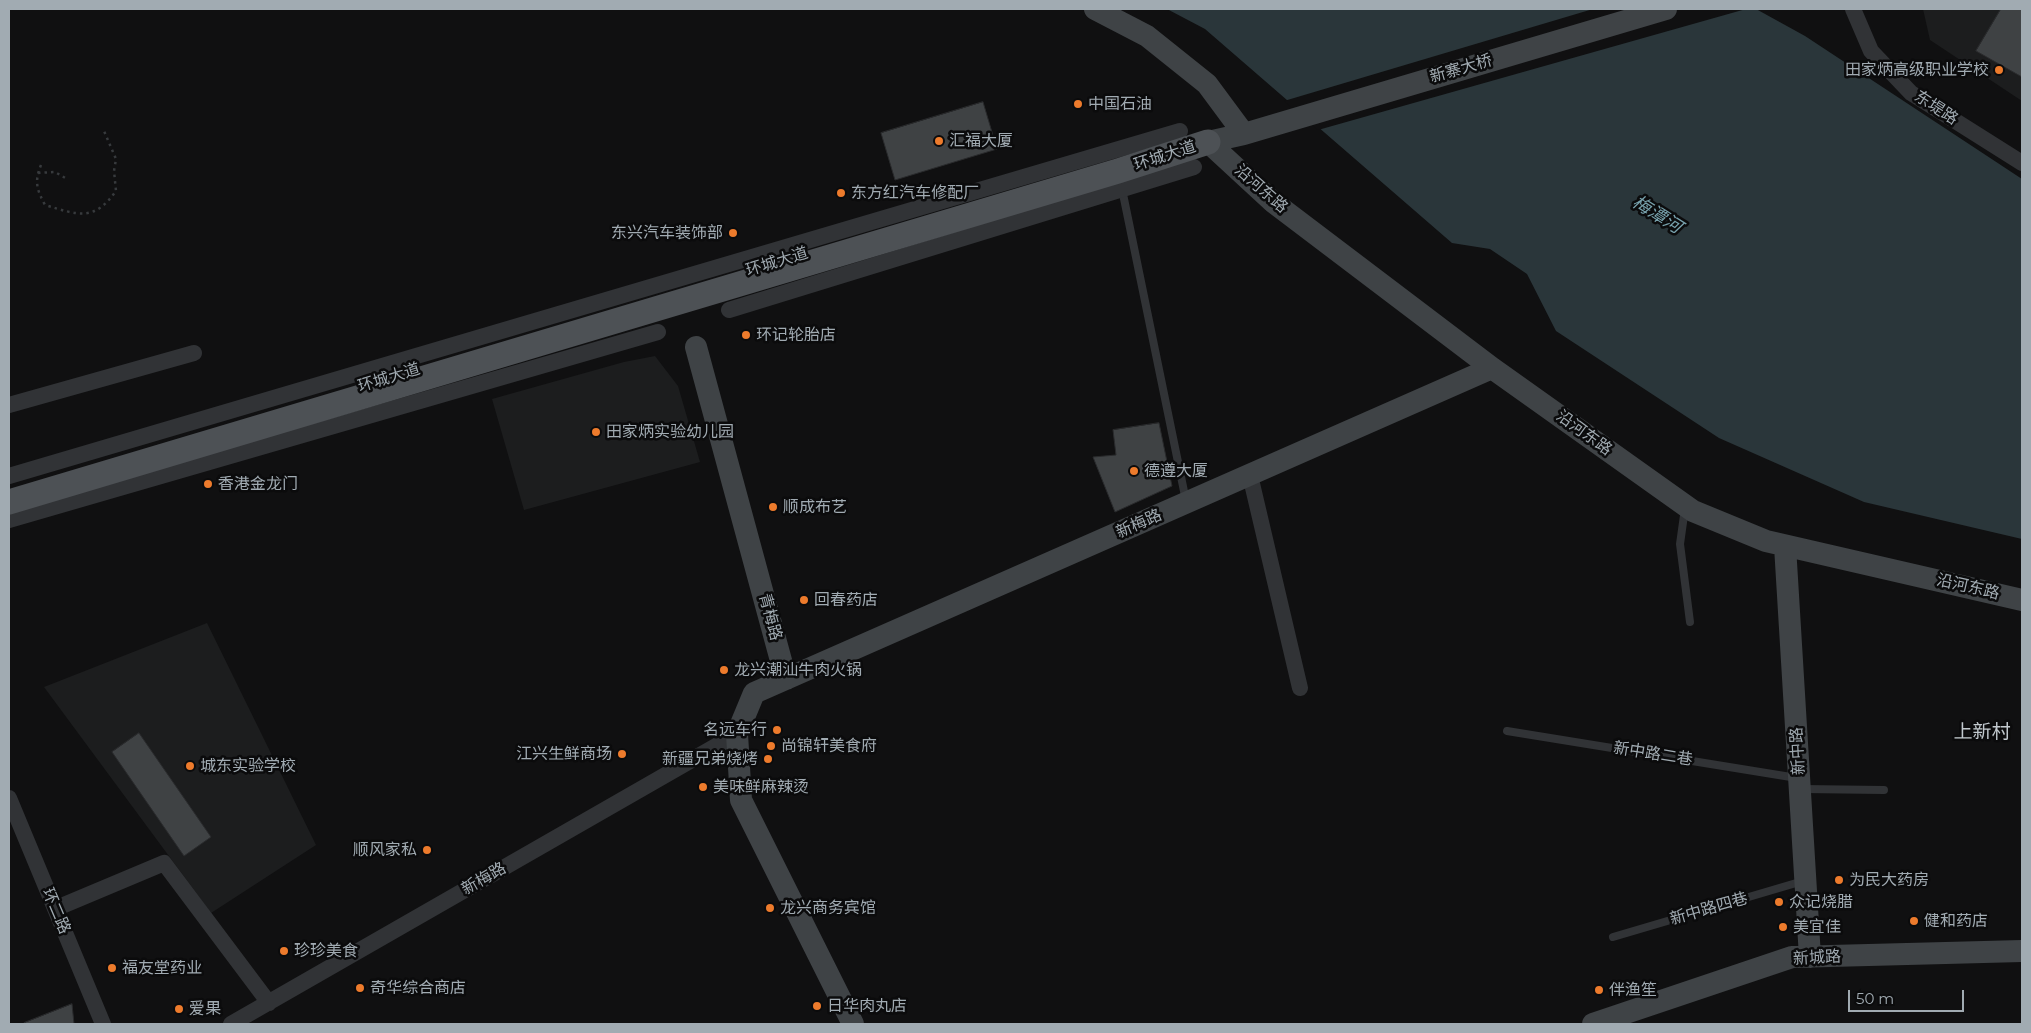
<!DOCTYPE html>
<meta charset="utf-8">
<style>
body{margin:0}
#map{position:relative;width:2031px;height:1033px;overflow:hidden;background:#101011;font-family:Montserrat,sans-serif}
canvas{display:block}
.frame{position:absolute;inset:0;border:10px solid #a1abb2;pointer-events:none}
.scale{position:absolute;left:1848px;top:990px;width:116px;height:22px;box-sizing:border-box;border:2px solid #a1abb2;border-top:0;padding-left:6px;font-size:15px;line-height:18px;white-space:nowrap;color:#a1abb2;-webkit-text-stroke:4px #0b0b0c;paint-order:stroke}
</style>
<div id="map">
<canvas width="2031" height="1033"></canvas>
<div class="frame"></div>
<div class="scale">50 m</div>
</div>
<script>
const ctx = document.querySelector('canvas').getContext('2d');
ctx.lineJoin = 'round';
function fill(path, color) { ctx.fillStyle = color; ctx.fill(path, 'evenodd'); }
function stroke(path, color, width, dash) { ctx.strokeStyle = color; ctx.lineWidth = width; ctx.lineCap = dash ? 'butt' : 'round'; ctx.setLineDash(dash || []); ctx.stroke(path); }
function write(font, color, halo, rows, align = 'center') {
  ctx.font = font + ' Montserrat,"Noto Sans SC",sans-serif'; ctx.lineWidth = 5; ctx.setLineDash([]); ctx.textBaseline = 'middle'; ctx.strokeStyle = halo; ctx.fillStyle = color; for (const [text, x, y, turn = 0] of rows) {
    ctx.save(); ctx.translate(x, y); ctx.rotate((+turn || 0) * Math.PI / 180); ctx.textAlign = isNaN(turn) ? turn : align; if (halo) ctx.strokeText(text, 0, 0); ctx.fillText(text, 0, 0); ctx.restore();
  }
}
const built = new Path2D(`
 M1923,9H2022V101L1930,40Z
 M655,356L678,386L700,462L524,510L492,399L624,362Z
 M207,623L316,845L211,913L44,687Z`);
const water = new Path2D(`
 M1167,9H1756L1805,36L2022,179V539L1864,502L1719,438L1556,331L1527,274L1490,249L1452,243L1205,29Z`);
const pier = new Path2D(`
 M1593,9H1746L1318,130L1284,101Z`);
const building = new Path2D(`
 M2001,9H2022V77L1976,51Z
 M983,102L997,149L895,180L881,133Z
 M1159,423L1172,486L1115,512L1093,457L1116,455L1113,430Z
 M139,733L211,837L184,856L112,752Z
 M72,1004L74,1024H24V1023Z`);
const path = new Path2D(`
 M41,165C34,182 37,190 45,205C78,215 94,222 116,191L114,171L116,159L104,131
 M38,173L55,172L67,179`);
const lane = new Path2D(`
 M1122,189L1186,501
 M1685,508L1680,544L1690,622
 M1507,731L1797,778
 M1802,789L1884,790
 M1613,937L1803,881`);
const street = new Path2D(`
 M1853,9L1871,51L1911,93L2022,163
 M729,310L1194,167
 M9,405L194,353
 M1250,475L1300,688
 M9,476L1180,131
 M9,520L658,332
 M9,798L103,1024
 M64,905L164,863L269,1003
 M231,1024L737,734`);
const secondary = new Path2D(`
 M1095,9L1147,36L1207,84L1244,134
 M1208,142L1273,202L1492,368L1693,511L1766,541L2022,600
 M1208,142L1244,134L1666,9
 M696,347L786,679
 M1785,546L1810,957
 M853,1024L741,800L737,734L754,693L1492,368
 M1593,1024L1792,957L2022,951`);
const primary = new Path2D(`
 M9,502L1118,171L1208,142`);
const markers = [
 [1999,70,5,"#ed7b2c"],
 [1078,104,5,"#ed7b2c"],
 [939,141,5,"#ed7b2c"],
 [841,193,5,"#ed7b2c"],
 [733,233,5,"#ed7b2c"],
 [746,335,5,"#ed7b2c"],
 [596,432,5,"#ed7b2c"],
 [1134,471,5,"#ed7b2c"],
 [208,484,5,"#ed7b2c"],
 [773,507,5,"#ed7b2c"],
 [804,600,5,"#ed7b2c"],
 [724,670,5,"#ed7b2c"],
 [777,730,5,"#ed7b2c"],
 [771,746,5,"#ed7b2c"],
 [622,754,5,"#ed7b2c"],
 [768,759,5,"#ed7b2c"],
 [190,766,5,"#ed7b2c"],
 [703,787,5,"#ed7b2c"],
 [427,850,5,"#ed7b2c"],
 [1839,880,5,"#ed7b2c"],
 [1779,902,5,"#ed7b2c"],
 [770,908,5,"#ed7b2c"],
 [1914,921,5,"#ed7b2c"],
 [1783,927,5,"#ed7b2c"],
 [284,951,5,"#ed7b2c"],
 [112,968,5,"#ed7b2c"],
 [360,988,5,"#ed7b2c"],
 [1599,990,5,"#ed7b2c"],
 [817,1006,5,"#ed7b2c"],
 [179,1009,5,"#ed7b2c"]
];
const streetNames = [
 ["新寨大桥",1461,69,-16],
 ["东堤路",1936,108,33],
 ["环城大道",1165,156,-18],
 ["沿河东路",1261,189,41],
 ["环城大道",777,262,-17],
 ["环城大道",389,378,-17],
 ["沿河东路",1584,433,36],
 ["新梅路",1139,524,-24],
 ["沿河东路",1968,587,13],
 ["青梅路",770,617,75],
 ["新中路",1798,751,-93],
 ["新中路二巷",1653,754,9],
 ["新梅路",484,879,-30],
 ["新中路四巷",1709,909,-16],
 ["环二路",56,911,67],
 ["新城路",1817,958,-3]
];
const poiNames = [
 ["田家炳高级职业学校",1989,70,"right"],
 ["中国石油",1088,104],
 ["汇福大厦",949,141],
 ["东方红汽车修配厂",851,193],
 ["东兴汽车装饰部",723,233,"right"],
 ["环记轮胎店",756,335],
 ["田家炳实验幼儿园",606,432],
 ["德遵大厦",1144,471],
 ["香港金龙门",218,484],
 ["顺成布艺",783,507],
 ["回春药店",814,600],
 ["龙兴潮汕牛肉火锅",734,670],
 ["名远车行",767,730,"right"],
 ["尚锦轩美食府",781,746],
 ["江兴生鲜商场",612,754,"right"],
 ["新疆兄弟烧烤",758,759,"right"],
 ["城东实验学校",200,766],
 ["美味鲜麻辣烫",713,787],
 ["顺风家私",417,850,"right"],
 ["为民大药房",1849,880],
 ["众记烧腊",1789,902],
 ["龙兴商务宾馆",780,908],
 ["健和药店",1924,921],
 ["美宜佳",1793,927],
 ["珍珍美食",294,951],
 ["福友堂药业",122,968],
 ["奇华综合商店",370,988],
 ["伴渔笙",1609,990],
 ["日华肉丸店",827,1006],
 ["爱果",189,1009]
];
const waterNames = [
 ["梅潭河",1657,215,32]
];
const quarterNames = [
 ["上新村",1982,732]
];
fill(built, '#1c1d1e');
fill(water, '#2a363a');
fill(pier, '#101011');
fill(building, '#3f4244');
stroke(building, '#2a2b2d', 1);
stroke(path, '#373a3d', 2.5, [2.5, 4]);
stroke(lane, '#313336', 8);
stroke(street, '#313336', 16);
stroke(secondary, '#3f4346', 22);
stroke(primary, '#4d5155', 25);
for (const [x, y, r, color] of markers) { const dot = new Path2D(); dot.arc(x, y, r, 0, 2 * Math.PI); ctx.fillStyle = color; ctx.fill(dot); stroke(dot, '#0b0b0c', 2); }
write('16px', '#a1abb2', '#0b0b0c', streetNames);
write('16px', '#a1abb2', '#0b0b0c', poiNames, 'left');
write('italic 18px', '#78a2ad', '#0b0b0c', waterNames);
write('19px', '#c2c9ce', '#0b0b0c', quarterNames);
</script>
